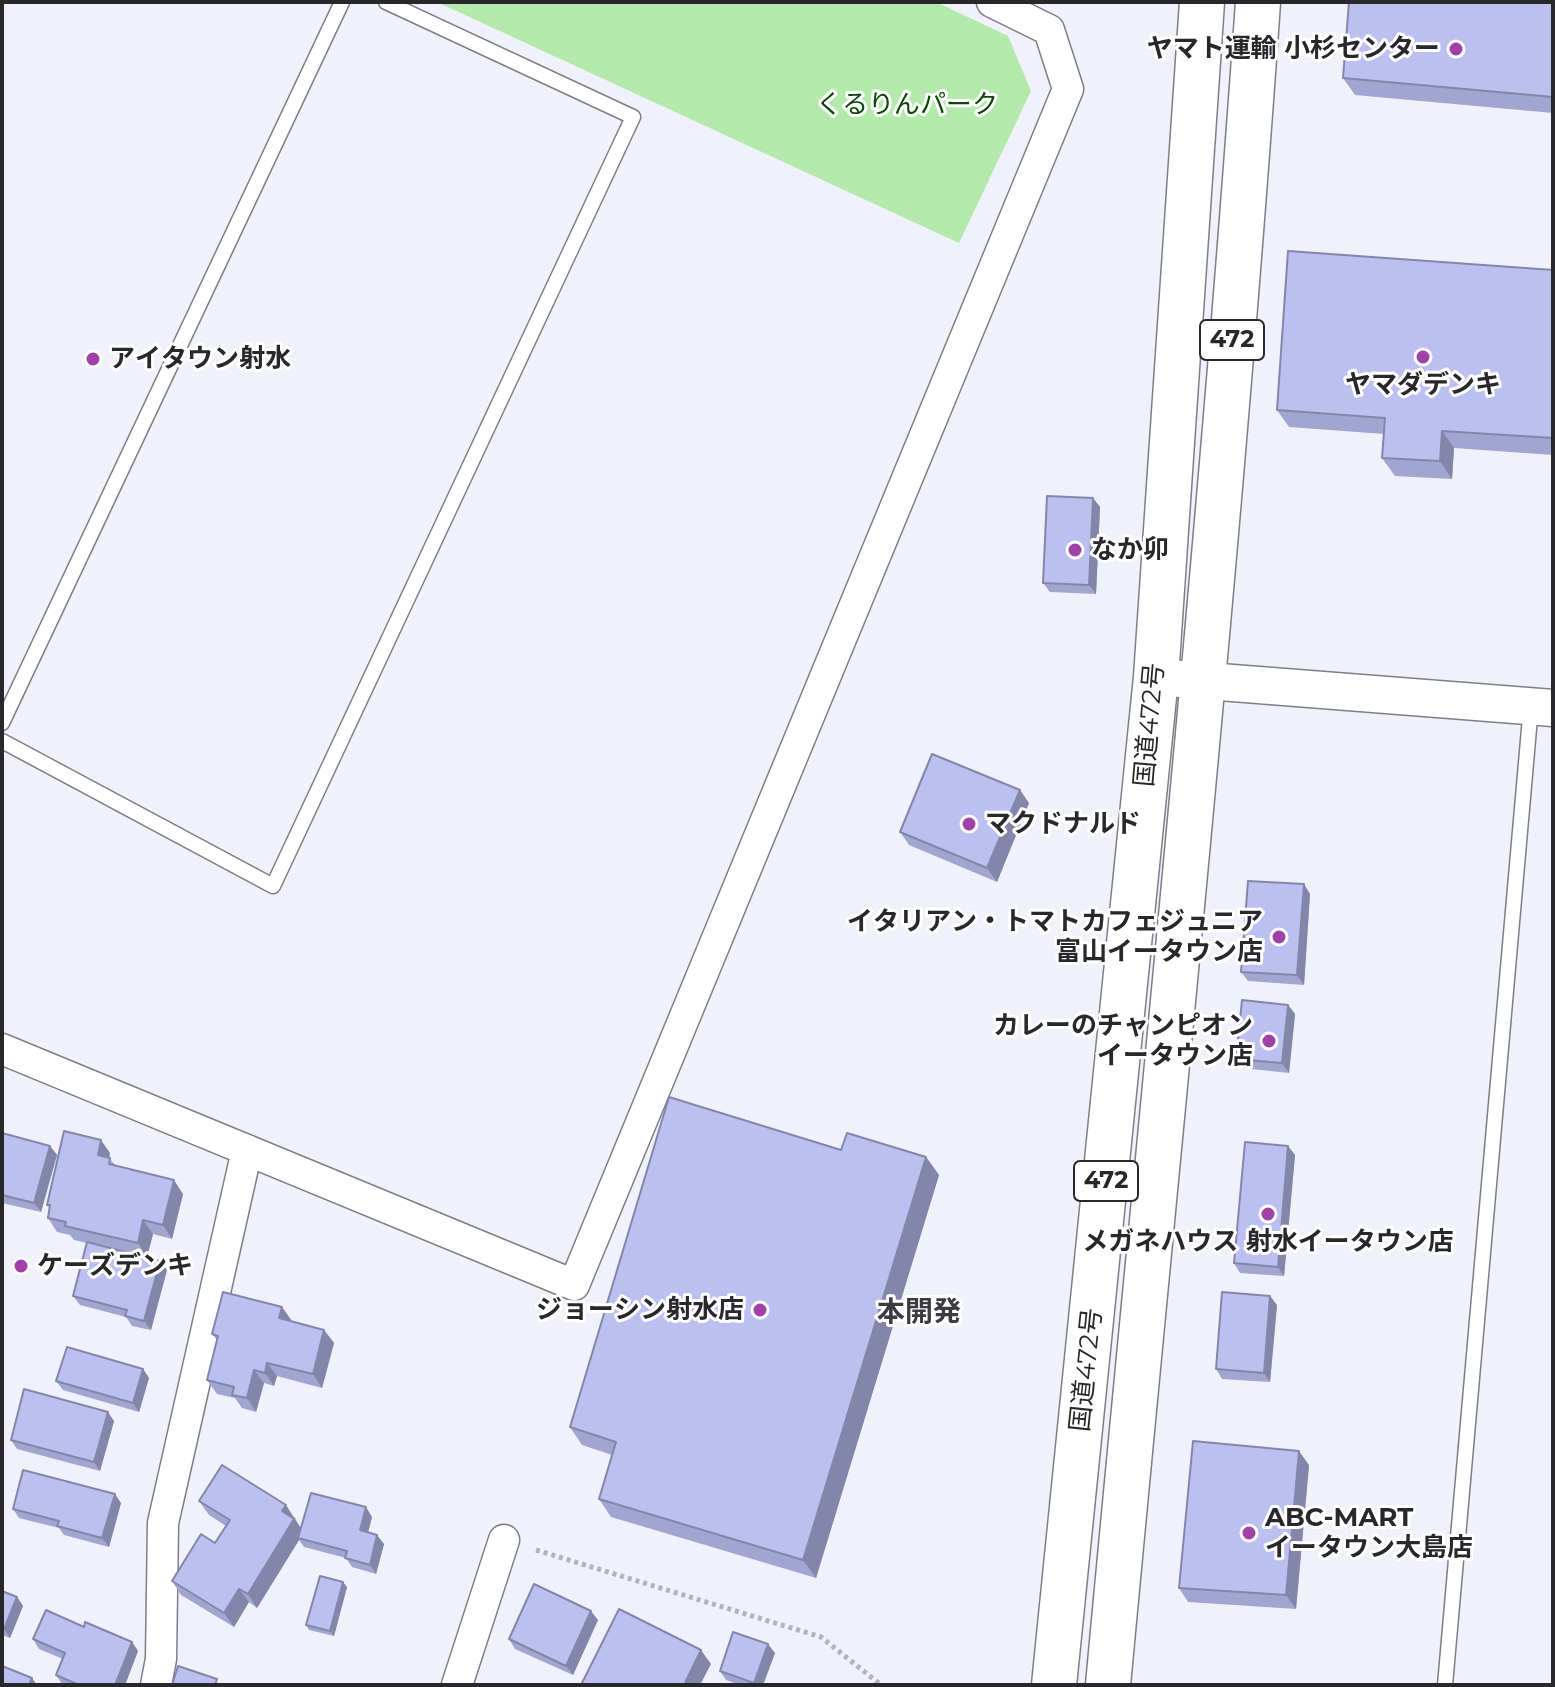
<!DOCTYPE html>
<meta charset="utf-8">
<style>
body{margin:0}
#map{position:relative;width:1555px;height:1687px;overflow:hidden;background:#f1f1fc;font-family:Montserrat,sans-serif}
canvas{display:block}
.frame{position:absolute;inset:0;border:4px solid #28282c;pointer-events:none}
</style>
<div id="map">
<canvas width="1555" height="1687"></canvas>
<div class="frame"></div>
</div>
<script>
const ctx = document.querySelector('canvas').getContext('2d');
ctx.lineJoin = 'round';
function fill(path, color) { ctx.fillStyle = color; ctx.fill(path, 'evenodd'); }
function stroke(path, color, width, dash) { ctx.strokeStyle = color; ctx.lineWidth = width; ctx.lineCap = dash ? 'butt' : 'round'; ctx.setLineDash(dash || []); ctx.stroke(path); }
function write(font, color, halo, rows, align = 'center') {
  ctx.font = font + ' Montserrat,"Noto Sans JP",sans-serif'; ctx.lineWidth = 6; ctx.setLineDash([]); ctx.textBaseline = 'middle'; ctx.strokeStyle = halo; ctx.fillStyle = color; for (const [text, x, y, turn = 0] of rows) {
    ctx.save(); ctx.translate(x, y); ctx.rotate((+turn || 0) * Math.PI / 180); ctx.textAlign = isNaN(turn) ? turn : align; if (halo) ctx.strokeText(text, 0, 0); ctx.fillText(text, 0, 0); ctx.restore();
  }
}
const green = new Path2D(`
 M437,2H936L1008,36L1031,91L959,243Z`);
const path = new Path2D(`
 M536,1550L821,1637L881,1685`);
const service = new Path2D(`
 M2,723L342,2
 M2,741L273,886L633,117L386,2
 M1445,1685L1531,706`);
const minor = new Path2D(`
 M2,1049L574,1285L1068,89L1049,30L992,2
 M156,1685L161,1659L163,1523L247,1150
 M457,1685L504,1540`);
const tertiary = new Path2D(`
 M1156,677L1553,708`);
const trunk = new Path2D(`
 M1054,1685L1156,677L1202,2
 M1108,1685C1160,1124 1219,564 1258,2`);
const wall = new Path2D(`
 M1553,2V113L1355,95L1343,78Z
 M1553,270V455L1454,448L1452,479L1395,476L1382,458L1384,434L1289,427L1277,410Z
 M1093,498L1100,507L1096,594L1050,592L1043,583Z
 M1029,803L997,882L909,845L900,832Z
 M1310,894L1304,985L1248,981L1241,972Z
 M1288,1005L1295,1014L1289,1073L1242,1068L1236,1059Z
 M2,1133L50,1146L57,1155L41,1212L2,1203Z
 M1288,1146L1295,1155L1284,1276L1240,1273L1234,1263Z
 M841,1150L926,1157L939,1175L816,1578L611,1517L599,1499L612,1455L582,1445L570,1427Z
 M110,1153L109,1158L116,1166L183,1194L172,1239L153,1234L147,1257L121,1251L167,1270L151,1330L132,1326L126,1317L80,1305L73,1296L87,1243L74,1240L70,1235L57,1232L48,1218L50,1209L47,1205Z
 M1270,1296L1277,1305L1270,1382L1222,1379L1216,1369Z
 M292,1321L324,1330L334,1343L322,1388L277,1376L274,1386L264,1383L256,1412L242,1408L235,1398L217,1394L207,1380L217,1340L212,1334Z
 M143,1369L149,1378L139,1412L63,1390L56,1381Z
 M114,1421L100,1471L17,1449L11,1440Z
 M1309,1465L1296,1609L1188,1602L1179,1588Z
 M199,1501L296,1518L295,1520L301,1528L372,1517L368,1533L384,1544L376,1574L352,1567L346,1558L304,1547L299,1540L257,1608L249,1602L234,1627L181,1595L172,1581L215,1543L226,1526L209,1515Z
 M121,1503L109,1547L64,1535L59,1528L19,1518L13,1509Z
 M347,1587L334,1636L309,1630L306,1625Z
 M2,1591L17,1597L23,1606L10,1638L2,1635Z
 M598,1620L573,1675L515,1649L509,1639Z
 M84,1627L132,1642L138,1651L125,1685L62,1684L56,1675L63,1659L39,1649L33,1639Z
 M775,1653L763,1685H740L726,1680L720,1671Z`);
const shadedWall = new Path2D(`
 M1442,431L1454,448L1452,479L1440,461Z
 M1093,498L1100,507L1096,594L1089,585Z
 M1020,790L1029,803L997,882L987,868Z
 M1304,884L1310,894L1304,985L1297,975Z
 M1288,1005L1295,1014L1289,1073L1282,1063Z
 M101,1140L110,1153L107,1168L98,1155Z
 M50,1146L57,1155L41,1212L34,1203Z
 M1288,1146L1295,1155L1284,1276L1278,1267Z
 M926,1157L939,1175L816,1578L803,1560Z
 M174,1180L183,1194L172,1239L163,1225Z
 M143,1220L153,1234L147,1257L138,1243Z
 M160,1261L167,1270L151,1330L144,1321Z
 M1270,1296L1277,1305L1270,1382L1264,1373Z
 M282,1307L292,1321L279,1318Z
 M324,1330L334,1343L322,1388L313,1374Z
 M267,1363L277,1376L274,1386L265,1373Z
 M143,1369L149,1378L139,1412L133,1403Z
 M254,1370L264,1383L256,1412L247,1398Z
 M108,1412L114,1421L100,1471L94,1462Z
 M1299,1451L1309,1465L1296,1609L1286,1595Z
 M115,1494L121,1503L109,1547L102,1538Z
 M286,1505L304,1533L298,1538L299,1540L257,1608L248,1594L282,1511Z
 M366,1507L372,1517L366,1540L360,1530Z
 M377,1535L384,1544L376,1574L370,1565Z
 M343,1582L347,1587L334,1636L330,1631Z
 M239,1589L249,1602L234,1627L224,1613Z
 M17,1597L23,1606L10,1638L4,1629Z
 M591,1611L598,1620L573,1675L566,1666Z
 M132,1642L138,1651L125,1685H115Z
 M768,1644L775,1653L763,1685H755L754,1683Z
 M701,1650L711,1664L700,1685H684Z
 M32,1678L37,1685H29Z`);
const building = new Path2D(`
 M1349,2H1553V97L1343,78Z
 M1288,251L1553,270V438L1442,431L1440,461L1382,458L1385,418L1277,410Z
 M1047,496L1093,498L1089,585L1043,583Z
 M932,754L1020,790L987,868L900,832Z
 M1248,881L1304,884L1297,975L1241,972Z
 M1242,1000L1288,1005L1282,1063L1236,1059Z
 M669,1097L841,1150L847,1133L926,1157L803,1560L599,1499L616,1442L570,1427Z
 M64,1131L101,1140L98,1155L110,1158L109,1164L174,1180L163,1225L143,1220L138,1243L65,1226L66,1222L48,1218L50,1205H47Z
 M2,1133L50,1146L34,1203L2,1195Z
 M1245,1142L1288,1146L1278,1267L1234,1263Z
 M87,1242L160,1261L144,1321L125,1316L127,1310L73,1296Z
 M223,1292L282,1307L279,1318L324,1330L313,1374L267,1363L265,1373L254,1370L247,1398L232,1395L234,1387L207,1380L218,1336L212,1334Z
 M1222,1292L1270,1296L1264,1373L1216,1369Z
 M67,1347L143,1369L133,1403L56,1381Z
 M24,1389L108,1412L94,1462L11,1440Z
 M1193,1441L1299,1451L1286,1595L1179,1588Z
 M222,1465L286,1505L282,1511L294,1519L248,1594L239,1589L224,1613L172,1581L201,1534L215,1543L230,1520L199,1501Z
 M23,1470L115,1494L102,1538L57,1526L59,1521L13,1509Z
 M311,1493L366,1507L360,1530L377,1535L370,1565L345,1558L347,1551L298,1538Z
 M320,1576L343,1582L330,1631L306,1625Z
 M534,1584L591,1611L566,1666L509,1639Z
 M2,1591L17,1597L4,1629L2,1628Z
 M619,1609L701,1650L684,1685H581Z
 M46,1610L84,1627L85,1622L132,1642L115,1685H79L56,1675L65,1653L33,1639Z
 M733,1632L768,1644L754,1683L720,1671Z
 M2,1666L32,1678L29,1685H2Z
 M178,1666L217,1679L215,1685H172Z`);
const markers = [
 [1456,49,8,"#a040a8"],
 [1423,357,8,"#a040a8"],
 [93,359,8,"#a040a8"],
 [1075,550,8,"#a040a8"],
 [969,824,8,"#a040a8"],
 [1279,937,8,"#a040a8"],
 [1269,1041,8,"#a040a8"],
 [1268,1214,8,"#a040a8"],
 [21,1266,8,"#a040a8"],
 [760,1310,8,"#a040a8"],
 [1249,1533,8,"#a040a8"]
];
const shields = [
 [1232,340,64],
 [1106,1181,64]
];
const shieldNames = [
 ["472",1232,340],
 ["472",1106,1181]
];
const poiNames = [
 ["ヤマト運輸 小杉センター",1440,49,"right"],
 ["アイタウン射水",109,359],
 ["ヤマダデンキ",1423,385,"center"],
 ["なか卯",1091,550],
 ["マクドナルド",985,824],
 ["イタリアン・トマトカフェジュニア",1263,922,"right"],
 ["富山イータウン店",1263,952,"right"],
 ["カレーのチャンピオン",1253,1026,"right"],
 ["イータウン店",1253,1056,"right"],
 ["メガネハウス 射水イータウン店",1268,1242,"center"],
 ["ケーズデンキ",37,1266],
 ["ジョーシン射水店",744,1310,"right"],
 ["ABC-MART",1265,1518],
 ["イータウン大島店",1265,1548]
];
const parkNames = [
 ["くるりんパーク",907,105]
];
const streetNames = [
 ["国道472号",1150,725,-85],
 ["国道472号",1087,1370,-84]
];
const neighbourhoodNames = [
 ["本開発",919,1313]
];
fill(green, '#b3e9ab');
stroke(service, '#7e7e88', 17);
stroke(minor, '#7e7e88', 33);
stroke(tertiary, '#7e7e88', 39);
stroke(trunk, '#7e7e88', 47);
stroke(path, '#b3b3bc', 5, [4, 4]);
stroke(service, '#fff', 14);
stroke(minor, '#fff', 30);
stroke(tertiary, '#fff', 36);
stroke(trunk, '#fff', 44);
fill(wall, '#a2a5cf');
fill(shadedWall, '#8486a9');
fill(building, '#bcc0f1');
stroke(building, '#8486a9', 2);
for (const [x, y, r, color] of markers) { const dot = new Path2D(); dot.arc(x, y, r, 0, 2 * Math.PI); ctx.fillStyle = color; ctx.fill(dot); stroke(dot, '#fff', 3); }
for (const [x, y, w] of shields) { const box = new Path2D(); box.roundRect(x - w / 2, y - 20, w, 40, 6); ctx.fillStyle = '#fff'; ctx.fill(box); stroke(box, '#28282c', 2); }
write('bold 24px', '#28282c', null, shieldNames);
write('bold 26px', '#28282c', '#fff', poiNames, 'left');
write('26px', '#084800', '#fff', parkNames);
write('26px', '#28282c', '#fff', streetNames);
write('bold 28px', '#3b3b43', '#fff', neighbourhoodNames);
</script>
